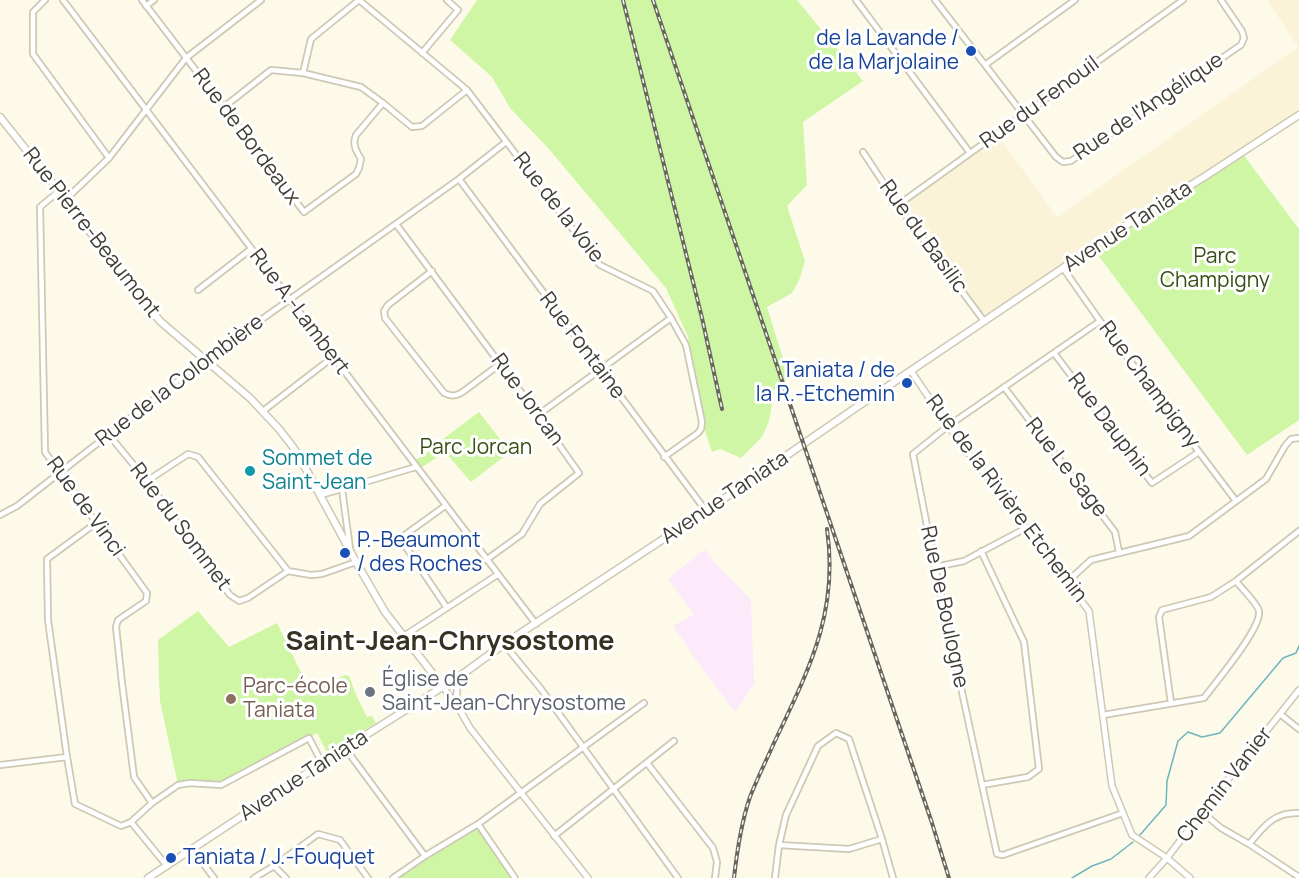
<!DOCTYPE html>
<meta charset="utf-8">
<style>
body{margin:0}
canvas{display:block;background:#fefaea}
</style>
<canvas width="1299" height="878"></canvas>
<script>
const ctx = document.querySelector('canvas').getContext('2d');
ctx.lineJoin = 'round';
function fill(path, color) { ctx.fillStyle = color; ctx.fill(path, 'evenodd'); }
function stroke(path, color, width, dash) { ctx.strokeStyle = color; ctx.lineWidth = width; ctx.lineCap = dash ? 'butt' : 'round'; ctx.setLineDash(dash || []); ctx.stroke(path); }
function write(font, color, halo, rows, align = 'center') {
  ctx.font = font + ' Manrope,sans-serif'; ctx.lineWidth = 6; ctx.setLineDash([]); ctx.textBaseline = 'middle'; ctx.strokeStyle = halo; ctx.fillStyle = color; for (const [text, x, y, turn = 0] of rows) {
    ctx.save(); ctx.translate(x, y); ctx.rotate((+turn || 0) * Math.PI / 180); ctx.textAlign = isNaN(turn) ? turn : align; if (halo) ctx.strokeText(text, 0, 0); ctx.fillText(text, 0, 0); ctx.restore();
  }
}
const built = new Path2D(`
 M1267,0H1299V112L984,321L898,205L997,134L1057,217L1298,47Z`);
const industrial = new Path2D(`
 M705,549L709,556L751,600L754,684L735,712L703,670L673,626L694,614L668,579Z`);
const green = new Path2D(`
 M477,0H797L863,81L803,122L807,185L787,206L805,261L800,278L792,293L767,307L789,378L774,390L769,421L762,437L741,458L720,449L712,452L705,431L688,337L666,288L548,148L510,108L492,77L450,40Z
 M1242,153L1299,229V420L1247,455L1092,247Z
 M479,412L510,452L471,482L445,452L418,470L412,462L428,452L442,448L439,442Z
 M198,611L229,647L277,623L310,691L345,675L349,676L357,697L367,717L372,716L376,723L328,754L317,733L221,785L190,783L178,785L160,701L159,679L158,640Z
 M478,824L515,878H393Z`);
const stream = new Path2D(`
 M1140,835L1166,805L1167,781L1178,741L1188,732L1202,737L1220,733L1283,658L1296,653L1299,646
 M1072,878L1092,866L1111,859L1133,842`);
const minor = new Path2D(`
 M45,0L33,12V54L109,158
 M63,0L536,624
 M142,0L304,212L356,174L359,168L361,159C356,151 352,144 356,135L383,103
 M856,0L970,153
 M935,0L1056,157L1063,162L1071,161L1241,45L1244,38L1242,31L1221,0
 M146,6L154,0
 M422,53L458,10L447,0
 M985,65L1075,0
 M303,73L311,39L359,0L467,90L600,265L653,291L671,318L686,345L702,422L701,429L698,433L664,457
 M224,107L271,70L303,73L361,87L383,103L412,127L422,126L467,90
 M863,152L898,205L984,321
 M459,179L706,511
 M59,191L40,207L45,452L147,593L146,601L118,620L116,627L122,683L134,777L152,803
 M65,200L109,158L186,58L261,0
 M898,205L1183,0
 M396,224L538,415L579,473L540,504L522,534L486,560
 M1063,268L1100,321L1236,501
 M432,271L388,305L384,311L385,318L444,393C452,397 457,396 464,391L500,364
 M198,290L251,249
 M1100,321L948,426L913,454L935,567L997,854L1003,855L1123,813
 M1054,353L1152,483L1199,452
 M1004,387L1115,532L1119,552
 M263,411L333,357
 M538,415L671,318
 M109,435L147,481L230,595L239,601L248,598L288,571
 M147,481L188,454L198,457L288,571L311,575L322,574L356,562
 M342,489L350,549
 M321,495L416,467
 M445,506L406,534L402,541L447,608
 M0,515L17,506L206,359L459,179L506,142
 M96,523L47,559L48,620L67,757L75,804L121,826L131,822L167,866
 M981,551L1024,642L1039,769L1028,777L982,785
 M935,567L964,561L1026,528
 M1067,582L1091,560L1189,536L1266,479L1285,446L1291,439L1299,438
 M404,636L497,575
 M504,644L541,689L678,878
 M1171,703L1159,617L1162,610L1211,597L1236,581L1299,531
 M1280,714L1299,729
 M1103,715L1204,698C1216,682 1262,628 1259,611C1257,603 1242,589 1236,581
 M345,748L425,856
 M647,763L713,848L717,862L715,878
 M0,765L67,757
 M1202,812L1221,828L1249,844L1299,877
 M131,822L152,803L178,785L190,783L221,785L309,738L322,763
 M478,824L515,878
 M554,836L674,741
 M1249,844C1264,827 1273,812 1299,813
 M779,845L849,849L882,839
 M192,849L214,878
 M274,866L286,878
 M254,878L274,866L318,834L340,840L368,878
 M393,878L425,856L478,824L644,703
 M775,878L779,845L786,815L818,746L836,733L849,739L882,839L893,878`);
const tertiary = new Path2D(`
 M911,371L948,426L1089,611L1112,786L1132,835L1167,858L1190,878
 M443,687L458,707L470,728L588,878
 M458,706C455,696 457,686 460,676
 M1149,878L1167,858L1202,812L1299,690`);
const secondary = new Path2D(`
 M0,117L59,191L140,298L161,322L250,398L279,429L293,447L307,471L356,562L385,612L443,687
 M148,878L345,748L460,676L504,644L706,511L854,409L1063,268L1104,239L1204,177L1299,115`);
const rail = new Path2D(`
 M623,0L702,318L722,409
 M653,0L932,823L949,878
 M734,878C737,851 741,823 750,797C757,779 766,761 774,743C809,669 839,613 827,529`);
const markers = [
 [971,51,6,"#1a4fb4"],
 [907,383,6,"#1a4fb4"],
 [250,471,6,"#0f9aa8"],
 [345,553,6,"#1a4fb4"],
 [370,692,6,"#6b7280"],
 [231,699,6,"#8d6e63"],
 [171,858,6,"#1a4fb4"]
];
const transitNames = [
 ["de la Lavande /",959,39],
 ["de la Marjolaine",959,63],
 ["Taniata / de",895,371],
 ["la R.-Etchemin",895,395],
 ["P.-Beaumont",357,541,"left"],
 ["/ des Roches",357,565,"left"],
 ["Taniata / J.-Fouquet",183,858,"left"]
];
const streetNames = [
 ["Rue du Fenouil",1040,103,-36],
 ["Rue de l'Angélique",1149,107,-34],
 ["Rue de Bordeaux",246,137,53],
 ["Rue de la Voie",558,208,52],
 ["Avenue Taniata",1128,227,-33],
 ["Rue Pierre-Beaumont",91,233,52],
 ["Rue du Basilic",923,237,54],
 ["Rue A.-Lambert",299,312,53],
 ["Rue Fontaine",582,346,53],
 ["Rue de la Colombière",180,381,-37],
 ["Rue Champigny",1149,385,53],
 ["Rue Jorcan",527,400,54],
 ["Rue Dauphin",1109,425,53],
 ["Rue Le Sage",1066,468,52],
 ["Avenue Taniata",725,498,-34],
 ["Rue de la Rivière Etchemin",1006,499,53],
 ["Rue de Vinci",85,507,54],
 ["Rue du Sommet",180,527,53],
 ["Rue De Boulogne",944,607,78],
 ["Avenue Taniata",304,776,-33],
 ["Chemin Vanier",1225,785,-52]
];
const parkNames = [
 ["Parc",1215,257],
 ["Champigny",1215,281],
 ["Parc Jorcan",476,448]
];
const cultureNames = [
 ["Sommet de",262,459],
 ["Saint-Jean",262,483]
];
const worshipNames = [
 ["Église de",382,680],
 ["Saint-Jean-Chrysostome",382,704]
];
const educationNames = [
 ["Parc-école",243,687],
 ["Taniata",243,711]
];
const districtNames = [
 ["Saint-Jean-Chrysostome",450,642]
];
fill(built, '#faf3d7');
fill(industrial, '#fce9fa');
fill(green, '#cff6a5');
stroke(stream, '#6eb5be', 1.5);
stroke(minor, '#cec9b5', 8);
stroke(tertiary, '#cec9b5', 8);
stroke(secondary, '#cec9b5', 9);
stroke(minor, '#fff', 4.5);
stroke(tertiary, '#fff', 5);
stroke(secondary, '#fff', 6);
stroke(rail, '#69665c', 4);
stroke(rail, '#fff', 1.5, [4.5]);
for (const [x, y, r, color] of markers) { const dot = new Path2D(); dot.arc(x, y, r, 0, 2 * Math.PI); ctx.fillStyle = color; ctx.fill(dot); stroke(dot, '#fff', 2); }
write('21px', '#164399', '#fff', transitNames, 'right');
write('21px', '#3f3d35', '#fff', streetNames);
write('21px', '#364f12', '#fff', parkNames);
write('21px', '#0d838f', '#fff', cultureNames, 'left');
write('21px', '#5b616d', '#fff', worshipNames, 'left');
write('21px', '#785e54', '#fff', educationNames, 'left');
write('bold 27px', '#363222', '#fff', districtNames);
</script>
